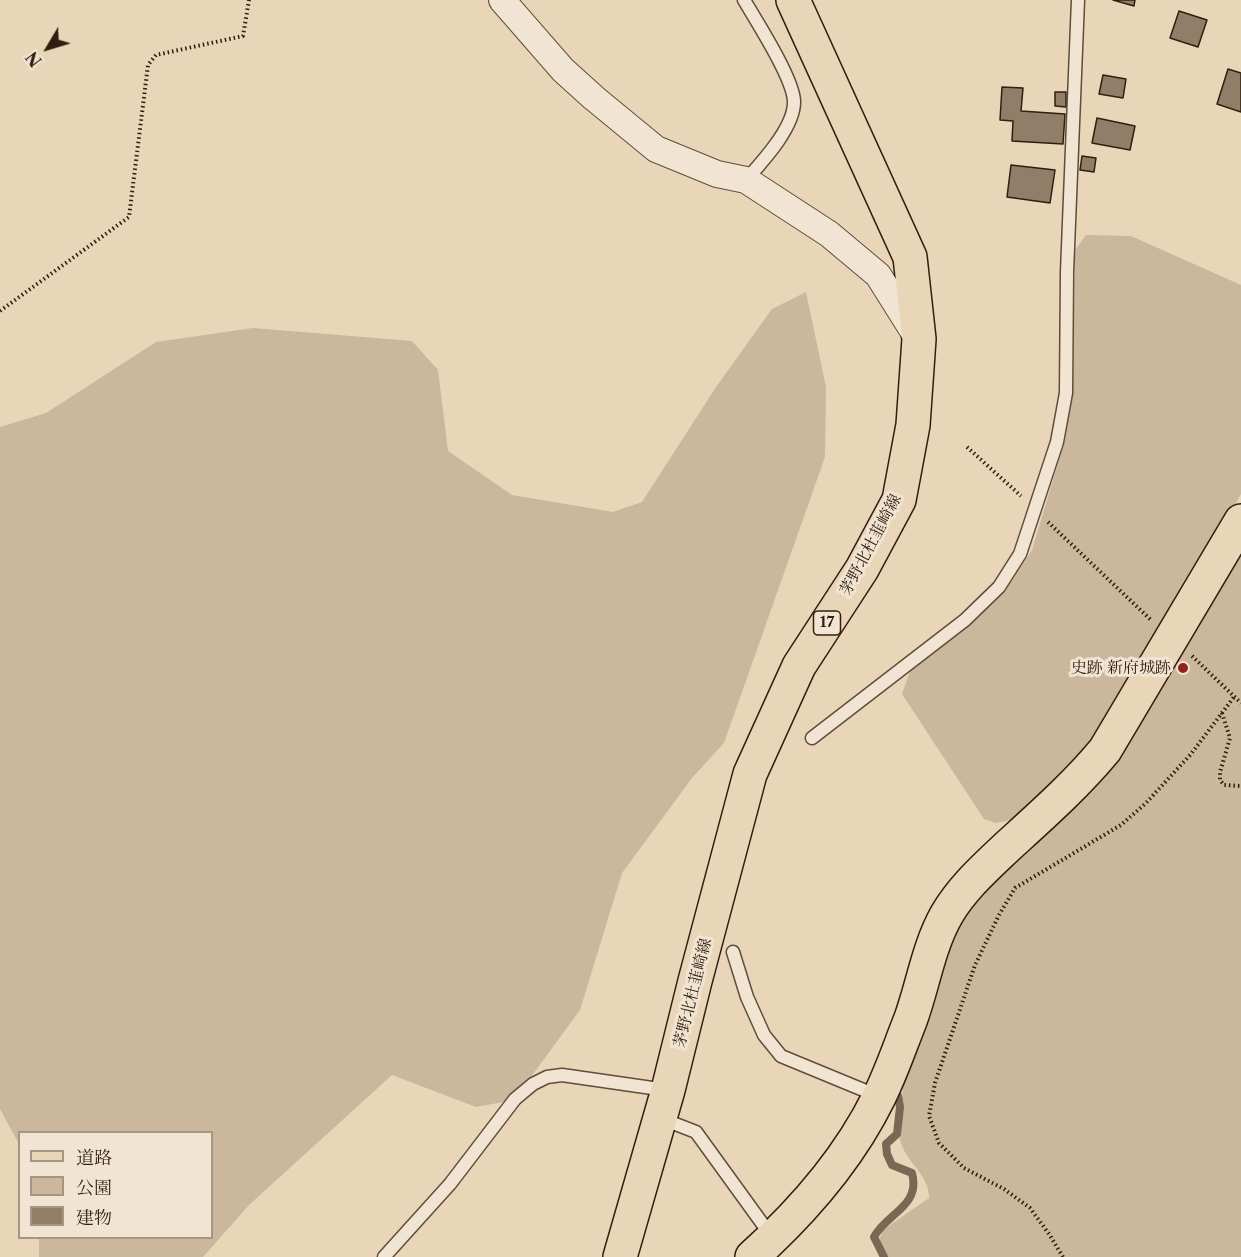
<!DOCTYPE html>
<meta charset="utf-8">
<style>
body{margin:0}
#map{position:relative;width:1241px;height:1257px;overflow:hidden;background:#e9d6b9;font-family:"Libre Caslon Text","Noto Serif JP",serif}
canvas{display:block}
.legend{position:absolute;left:18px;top:1131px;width:195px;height:108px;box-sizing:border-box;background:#f1e4d2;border:2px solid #a49584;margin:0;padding:8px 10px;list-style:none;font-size:18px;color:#301f10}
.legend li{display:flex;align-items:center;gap:12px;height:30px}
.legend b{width:30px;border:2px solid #a49584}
.north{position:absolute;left:18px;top:18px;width:60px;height:60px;-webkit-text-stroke:4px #f1e4d2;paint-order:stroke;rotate:232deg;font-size:16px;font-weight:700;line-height:24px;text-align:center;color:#301f10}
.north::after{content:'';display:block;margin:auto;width:21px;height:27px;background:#301f10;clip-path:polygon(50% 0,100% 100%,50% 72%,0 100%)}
</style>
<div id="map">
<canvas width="1241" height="1257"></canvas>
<ul class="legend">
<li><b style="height:8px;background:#e9d6b9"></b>道路</li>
<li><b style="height:16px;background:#cab79c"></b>公園</li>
<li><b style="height:16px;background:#907e68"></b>建物</li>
</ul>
<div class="north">N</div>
</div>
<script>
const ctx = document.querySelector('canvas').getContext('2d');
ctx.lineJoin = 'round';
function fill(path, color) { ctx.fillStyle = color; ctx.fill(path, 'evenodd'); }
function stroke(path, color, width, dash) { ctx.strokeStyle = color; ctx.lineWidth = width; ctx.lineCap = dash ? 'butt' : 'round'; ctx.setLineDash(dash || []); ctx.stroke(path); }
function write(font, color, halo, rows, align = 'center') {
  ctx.font = font + ' "Libre Caslon Text","Noto Serif JP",serif'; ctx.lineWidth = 6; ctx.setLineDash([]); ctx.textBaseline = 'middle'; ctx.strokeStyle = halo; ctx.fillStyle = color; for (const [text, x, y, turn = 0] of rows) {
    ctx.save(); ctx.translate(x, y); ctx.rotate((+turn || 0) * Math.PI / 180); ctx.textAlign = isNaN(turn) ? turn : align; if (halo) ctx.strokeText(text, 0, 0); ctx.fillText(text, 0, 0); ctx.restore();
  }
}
const green = new Path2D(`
 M1086,235L1131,236L1241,285V494L1156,637L1090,744L1053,785L1010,820L996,823L984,819L902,694L910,671L968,624L1006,590L1032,550L1065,440L1073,389L1075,250Z
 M806,292L826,387L825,457L724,743L692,778L622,873L580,1010L514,1100L476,1107L392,1075L249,1205L203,1257H39V1238H212V1132H20L19,1144L0,1109V427L46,413L156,342L253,328L412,341L438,370L448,451L512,495L613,512L642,502L716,387L772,309Z
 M1241,544V1257H888L879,1241L883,1230L929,1198C930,1176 907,1163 901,1143C896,1126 903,1086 907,1067L953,934L972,905Z`);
const stream = new Path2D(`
 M884,1257L874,1237C887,1213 921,1206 912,1173L892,1165L887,1154L886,1144L897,1134L900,1107L898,1096`);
const building = new Path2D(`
 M1113,0H1135L1134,6Z
 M1179,11L1207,20L1198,47L1170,38Z
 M1228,69L1241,73V112L1217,104Z
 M1103,75L1126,79L1123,98L1099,94Z
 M1002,87L1023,88L1021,111L1065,114L1063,144L1012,141L1013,121L1000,120Z
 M1055,92H1066V107L1055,106Z
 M1097,118L1135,126L1130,150L1092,143Z
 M1082,156L1096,158L1094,172L1080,170Z
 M1011,165L1055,170L1050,203L1007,197Z`);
const path = new Path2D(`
 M0,311L129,217L148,65L156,55L243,36L249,0
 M967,447L1021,496
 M1048,522L1151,620
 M1192,656L1241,703
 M1222,713L1230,738L1220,772V780L1224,785L1241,786
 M1063,1257L1049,1234L1030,1208L1004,1189L964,1168L939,1143L929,1116L935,1083L975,965L999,915L1015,888L1121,825L1146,803L1191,754L1234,697`);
const lane = new Path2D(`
 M744,0C757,22 793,78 794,101C795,127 762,162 746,180
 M812,738L965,620L999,587L1020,554L1057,442L1066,393L1067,272L1078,0
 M733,952L747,997L764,1035L781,1056L878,1096
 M660,1118L696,1132L772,1237
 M384,1257L450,1184L515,1099L533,1084L547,1077L562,1075L666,1090`);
const street = new Path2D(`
 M502,0L563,70L594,98L656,149L717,174L746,180L829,234L878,275L917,337`);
const primary = new Path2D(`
 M620,1257L668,1090L695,981L750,774L799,666L862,569L899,500L913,425L919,339L910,257L793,0
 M752,1257C802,1212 849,1158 879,1097C891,1073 900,1046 910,1021C923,986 928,947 947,914C963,887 986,867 1008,846C1042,815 1076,785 1105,750L1241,521`);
const markers = [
 [1183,668,6,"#8f2418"]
];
const shields = [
 [827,623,27]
];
const shieldNames = [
 ["17",827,623]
];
const streetNames = [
 ["茅野北杜韮崎線",871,545,-62],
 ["茅野北杜韮崎線",693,993,-76]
];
const poiNames = [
 ["史跡 新府城跡",1171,668]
];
fill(green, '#cab79c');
stroke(stream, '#796853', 8);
fill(building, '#907e68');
stroke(building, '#301f10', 1.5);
stroke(lane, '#5e4d3a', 15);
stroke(street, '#5e4d3a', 28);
stroke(primary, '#301f10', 36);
stroke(path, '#301f10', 4, [1.5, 3]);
stroke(lane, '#f1e4d2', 12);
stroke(street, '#f1e4d2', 26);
stroke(primary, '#e9d6b9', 33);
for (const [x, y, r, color] of markers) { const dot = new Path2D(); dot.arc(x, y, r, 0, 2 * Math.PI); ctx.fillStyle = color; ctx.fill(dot); stroke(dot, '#f1e4d2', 2); }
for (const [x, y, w] of shields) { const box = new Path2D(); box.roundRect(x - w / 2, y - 12, w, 24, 4.5); ctx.fillStyle = '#f1e4d2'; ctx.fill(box); stroke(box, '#301f10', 1.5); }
write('bold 15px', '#301f10', null, shieldNames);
write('16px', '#301f10', '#f1e4d2', streetNames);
write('16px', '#301f10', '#f1e4d2', poiNames, 'right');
</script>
